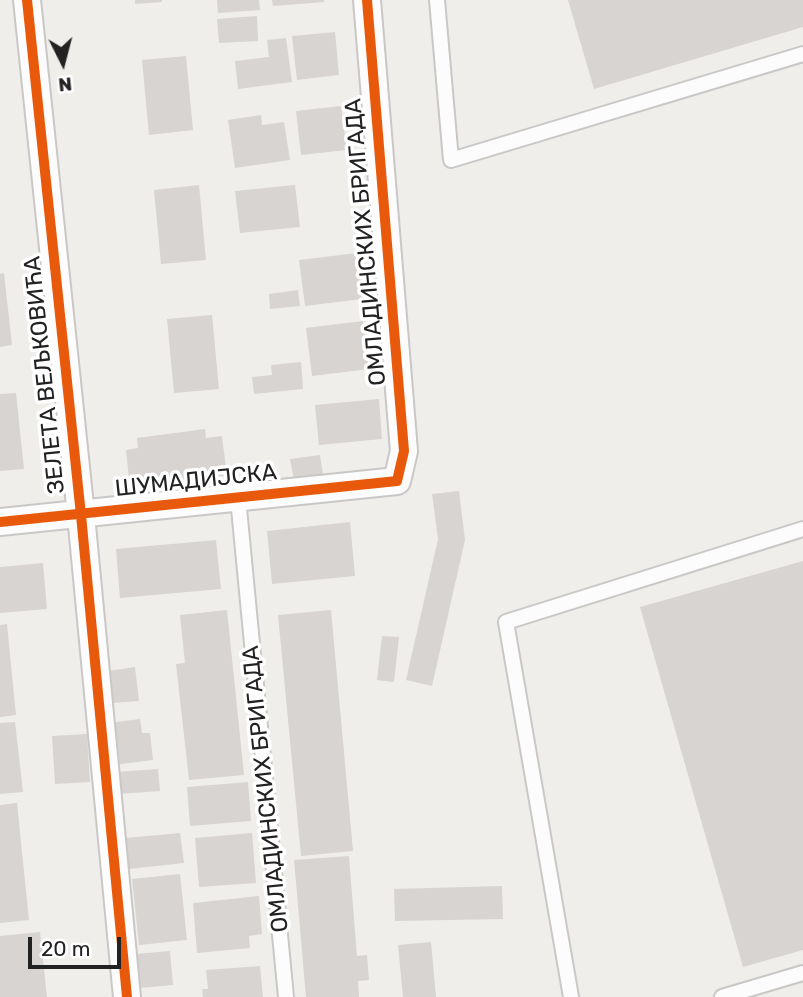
<!DOCTYPE html>
<meta charset="utf-8">
<style>
body{margin:0}
#map{position:relative;width:803px;height:997px;overflow:hidden;background:#f0eeeb;font-family:Rubik,sans-serif}
canvas{display:block}
.north{position:absolute;left:28px;top:28px;width:70px;height:70px;-webkit-text-stroke:5px #fff;paint-order:stroke;rotate:174deg;font-size:19px;font-weight:700;line-height:28px;text-align:center;color:#222}
.north::after{content:'';display:block;margin:auto;width:24px;height:32px;background:#222;clip-path:polygon(50% 0,100% 100%,50% 72%,0 100%)}
.scale{position:absolute;left:28px;top:937px;width:93px;height:32px;box-sizing:border-box;border:4px solid #222;border-top:0;padding-left:9px;font-size:21px;line-height:24px;white-space:nowrap;color:#222;-webkit-text-stroke:5px #fff;paint-order:stroke}
</style>
<div id="map">
<canvas width="803" height="997"></canvas>
<div class="north">N</div>
<div class="scale">20 m</div>
</div>
<script>
const ctx = document.querySelector('canvas').getContext('2d');
ctx.lineJoin = 'round';
function fill(path, color) { ctx.fillStyle = color; ctx.fill(path, 'evenodd'); }
function stroke(path, color, width, dash) { ctx.strokeStyle = color; ctx.lineWidth = width; ctx.lineCap = dash ? 'butt' : 'round'; ctx.setLineDash(dash || []); ctx.stroke(path); }
function write(font, color, halo, rows, align = 'center') {
  ctx.font = font + ' Rubik,sans-serif'; ctx.lineWidth = 7; ctx.setLineDash([]); ctx.textBaseline = 'middle'; ctx.strokeStyle = halo; ctx.fillStyle = color; for (const [text, x, y, turn = 0] of rows) {
    ctx.save(); ctx.translate(x, y); ctx.rotate((+turn || 0) * Math.PI / 180); ctx.textAlign = isNaN(turn) ? turn : align; if (halo) ctx.strokeText(text, 0, 0); ctx.fillText(text, 0, 0); ctx.restore();
  }
}
const building = new Path2D(`
 M135,0H162V2L135,4Z
 M217,0H259L260,10L218,13Z
 M272,0H324V2L273,6Z
 M568,0H803V27L594,89Z
 M257,16L258,41L219,43L217,19Z
 M335,32L339,75L297,80L292,36Z
 M286,38L292,82L238,89L235,61L269,57L267,40Z
 M186,56L193,130L149,135L142,60Z
 M341,106L347,150L301,155L296,111Z
 M261,115L262,125L284,122L290,160L235,168L228,120Z
 M199,185L206,260L161,264L154,190Z
 M295,185L300,227L240,233L235,191Z
 M357,253L363,299L305,306L299,260Z
 M4,273L12,345L0,347V274Z
 M298,290L300,306L270,309L269,294Z
 M212,315L219,389L174,393L167,319Z
 M363,321L369,369L312,376L306,328Z
 M301,362L303,389L254,394L252,377L272,375L271,365Z
 M16,393L24,469L0,471V394Z
 M379,399L382,439L319,445L315,405Z
 M205,429L206,438L222,436L227,476L142,486L141,478L129,479L126,450L138,448L137,438Z
 M320,455L323,475L294,480L290,459Z
 M459,491L465,540L432,686L406,680L438,539L432,494Z
 M350,522L355,576L272,584L267,531Z
 M216,540L221,589L120,598L116,549Z
 M803,561V950L743,967L640,607Z
 M43,563L47,609L0,613V567Z
 M227,610L244,775L189,780L176,664L185,663L180,615Z
 M331,610L353,851L301,856L278,615Z
 M7,624L16,715L0,717V625Z
 M382,636L399,637L394,682L377,680Z
 M135,667L139,701L112,703L108,671Z
 M140,719L142,733H150L153,760L114,765L109,723Z
 M15,722L23,792L0,794V723Z
 M87,734L90,782L55,784L52,736Z
 M158,769L160,791L119,794L116,772Z
 M248,782L251,821L190,826L187,787Z
 M17,803L29,920L0,923V805Z
 M180,833L184,863L129,869L125,838Z
 M252,833L256,883L199,887L195,838Z
 M349,856L357,956L367,955L369,980L358,981L359,997H306L294,860Z
 M180,874L187,940L139,945L132,879Z
 M502,886L503,919L395,921L394,889Z
 M259,896L262,934L249,936L250,948L197,953L193,903Z
 M40,932L47,997H0V936Z
 M431,942L436,997H403L398,945Z
 M170,951L173,985L139,988L136,954Z
 M260,966L263,997H203L202,989H208L206,970Z`);
const lane = new Path2D(`
 M437,0L451,160L803,54
 M238,498L286,997
 M571,997L506,622L803,529
 M722,997L803,973`);
const street = new Path2D(`
 M27,0L81,515L127,997
 M0,522L397,481L404,451L367,0`);
const cycleway = new Path2D(`
 M27,0L81,515L127,997
 M0,522L397,481L404,451L367,0`);
const streetNames = [
 ["ОМЛАДИНСКИХ БРИГАДА",366,242,-95],
 ["ЗЕЛЕТА ВЕЉКОВИЋА",45,375,-96],
 ["ШУМАДИЈСКА",196,481,-6],
 ["ОМЛАДИНСКИХ БРИГАДА",266,789,-96]
];
fill(building, '#d7d4d2');
stroke(lane, '#c9c8c7', 18);
stroke(street, '#c9c8c7', 30);
stroke(lane, '#fdfcfc', 14);
stroke(street, '#fdfcfc', 26);
stroke(cycleway, '#e8590c', 10);
write('23px', '#222', '#fff', streetNames);
</script>
